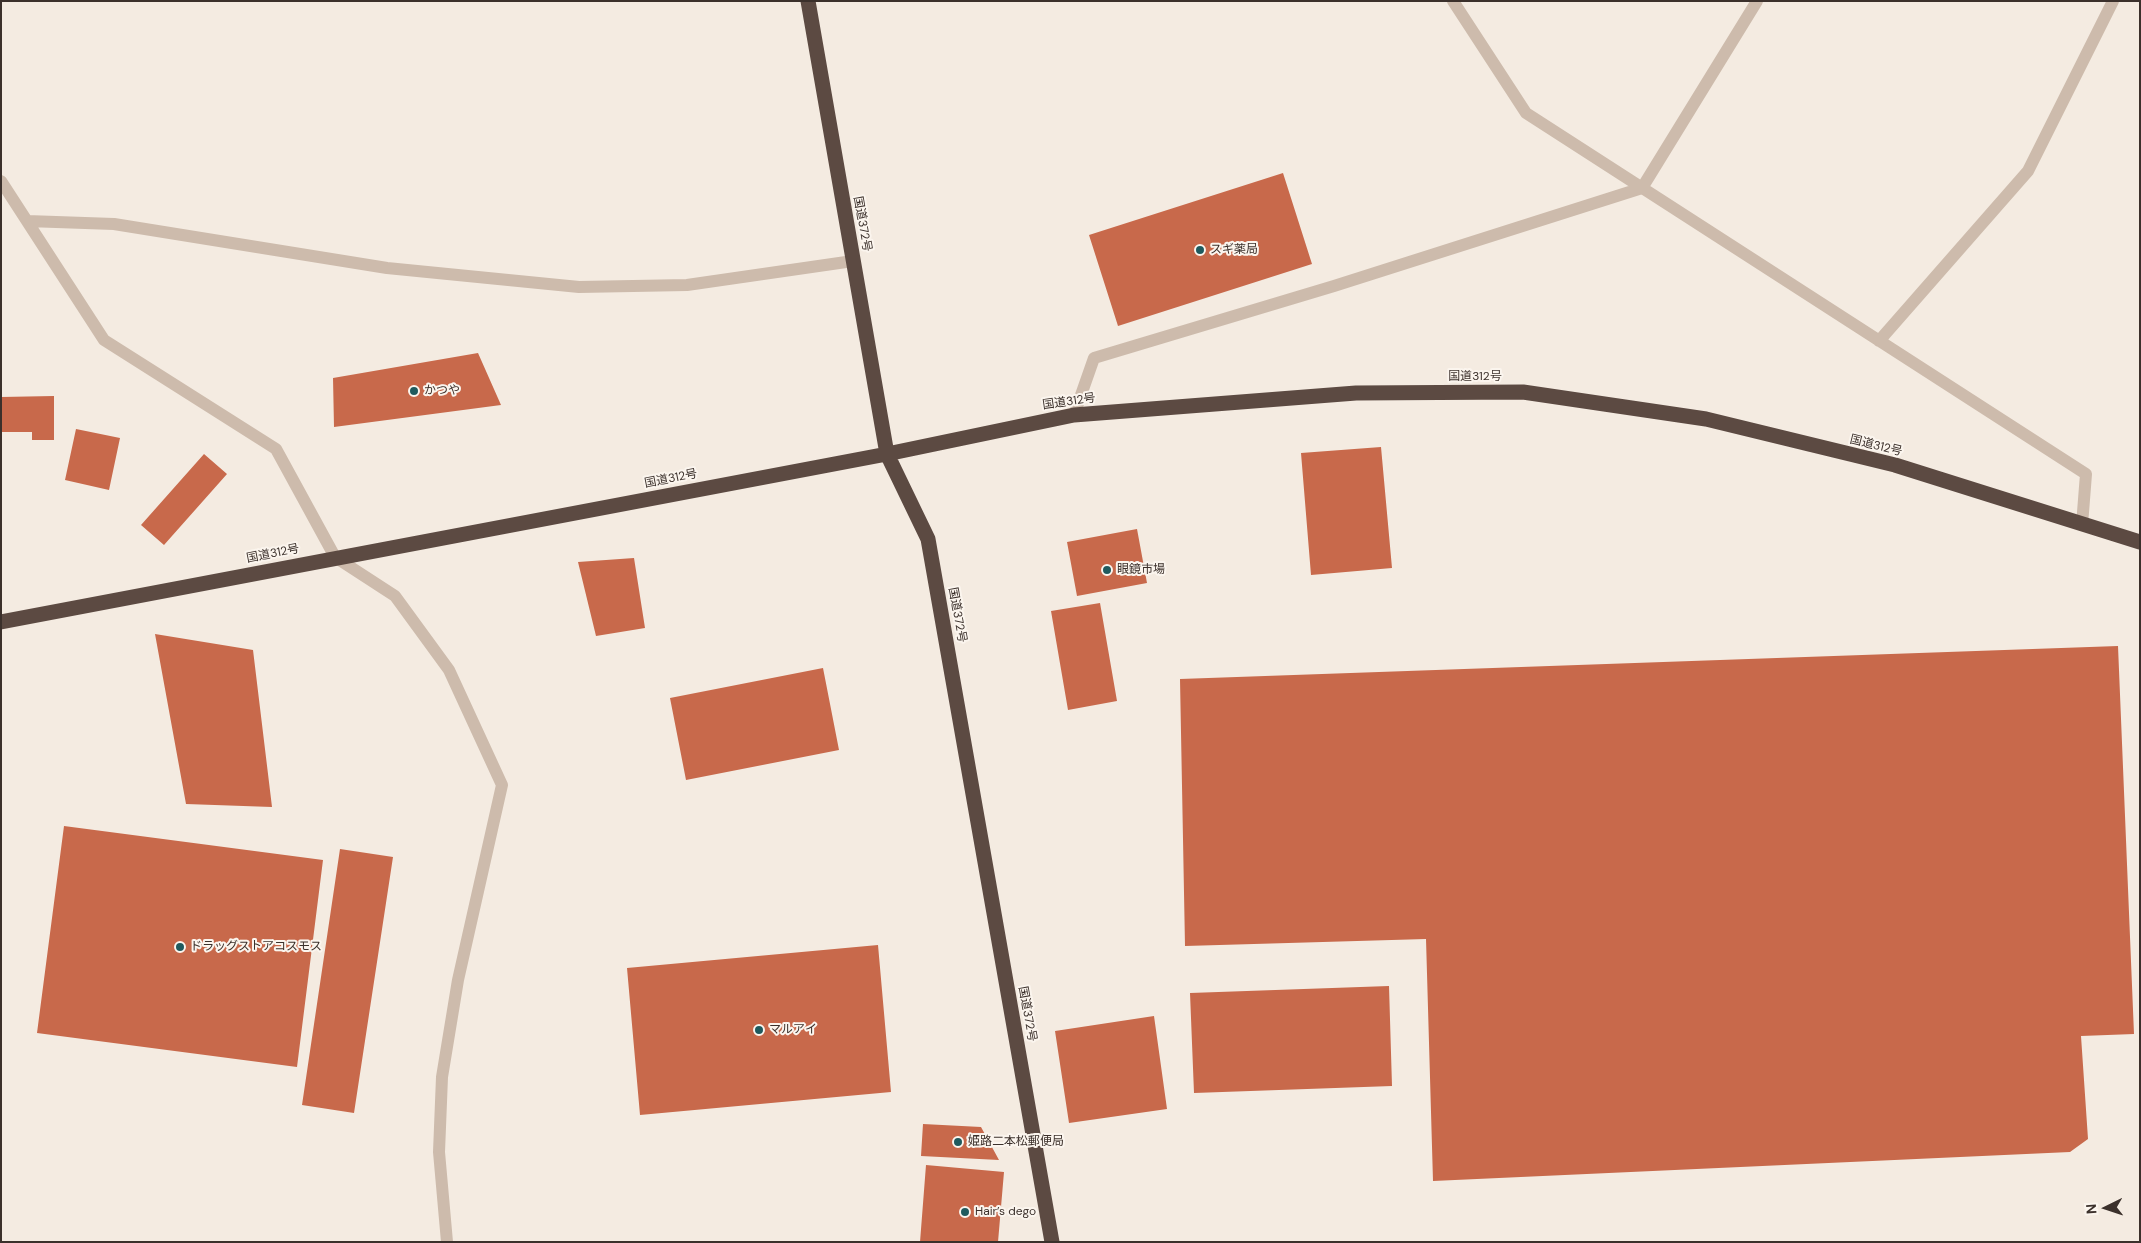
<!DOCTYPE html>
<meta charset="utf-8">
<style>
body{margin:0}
#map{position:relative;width:2141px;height:1243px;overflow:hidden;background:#f4ebe1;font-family:"DM Sans",sans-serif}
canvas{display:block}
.frame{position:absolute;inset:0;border:2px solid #3b302b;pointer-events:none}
.north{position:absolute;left:2081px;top:1183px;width:50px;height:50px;-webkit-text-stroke:4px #fbf5ee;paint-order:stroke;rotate:266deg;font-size:14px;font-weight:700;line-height:20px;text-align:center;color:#3b302b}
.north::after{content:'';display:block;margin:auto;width:18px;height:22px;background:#3b302b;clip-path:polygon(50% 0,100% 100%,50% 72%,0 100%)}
</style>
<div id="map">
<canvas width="2141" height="1243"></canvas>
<div class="frame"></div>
<div class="north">N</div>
</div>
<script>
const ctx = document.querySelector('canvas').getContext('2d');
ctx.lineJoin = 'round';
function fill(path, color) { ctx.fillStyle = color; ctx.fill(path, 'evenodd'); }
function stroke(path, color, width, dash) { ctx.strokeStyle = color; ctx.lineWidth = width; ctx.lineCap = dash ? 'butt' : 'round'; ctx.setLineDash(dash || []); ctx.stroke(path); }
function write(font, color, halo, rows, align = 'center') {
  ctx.font = font + ' "DM Sans","Noto Sans JP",sans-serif'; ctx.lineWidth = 4; ctx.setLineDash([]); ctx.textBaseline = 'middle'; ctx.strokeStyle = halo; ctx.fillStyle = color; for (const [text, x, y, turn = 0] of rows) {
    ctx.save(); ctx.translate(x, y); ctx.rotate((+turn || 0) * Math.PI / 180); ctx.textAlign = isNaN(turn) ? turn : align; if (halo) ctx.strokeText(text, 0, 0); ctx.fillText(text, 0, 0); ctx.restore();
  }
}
const building = new Path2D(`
 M1283,173L1312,264L1118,326L1089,235Z
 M478,353L501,405L334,427L333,378Z
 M54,396V440H32V432H2L1,397Z
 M76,429L120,438L109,490L65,480Z
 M1381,447L1392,568L1311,575L1301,453Z
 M204,454L227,474L164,545L141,525Z
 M1137,529L1147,583L1077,596L1067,542Z
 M634,558L645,628L596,636L578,562Z
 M1100,603L1117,701L1068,710L1051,611Z
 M155,634L253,650L272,807L186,804Z
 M2118,646L2134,1034L2081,1036L2088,1139L2070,1152L1433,1181L1426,939L1185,946L1180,679Z
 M823,668L839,750L686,780L670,698Z
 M64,826L323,860L297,1067L37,1033Z
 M340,849L393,857L354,1113L302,1105Z
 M878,945L891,1092L640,1115L627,968Z
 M1389,986L1392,1086L1194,1093L1190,993Z
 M1154,1016L1167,1109L1069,1123L1055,1031Z
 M923,1124L981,1127L999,1160L921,1156Z
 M926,1165L1004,1172L998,1242H920Z`);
const minor = new Path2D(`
 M1453,1L1526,113L2086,474L2082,525
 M1,181L104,340L276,449L335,557L395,596L449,670L502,785L458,980L442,1077L439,1152L447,1242
 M27,221L114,224L387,268L579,287L687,285L853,261
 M1879,341L2028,171L2113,1
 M1074,415L1094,358L1334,286L1642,188L1757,1`);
const highway = new Path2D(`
 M808,1L887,454L928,539L1052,1242
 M1,622L887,454L1074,415L1356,393L1523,392L1706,419L1895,465L2140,542`);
const markers = [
 [1200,250,5,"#1f5a5e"],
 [414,391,5,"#1f5a5e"],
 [1107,570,5,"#1f5a5e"],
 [180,947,5,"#1f5a5e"],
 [759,1030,5,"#1f5a5e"],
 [958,1142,5,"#1f5a5e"],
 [965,1212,5,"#1f5a5e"]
];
const streetNames = [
 ["国道372号",862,224,80],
 ["国道312号",1475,377],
 ["国道312号",1069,402,-8],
 ["国道312号",1876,446,14],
 ["国道312号",671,479,-11],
 ["国道312号",273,554,-11],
 ["国道372号",957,615,80],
 ["国道372号",1027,1014,80]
];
const poiNames = [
 ["スギ薬局",1210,250],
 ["かつや",424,391],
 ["眼鏡市場",1117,570],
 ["ドラッグストアコスモス",190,947],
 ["マルアイ",769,1030],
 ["姫路二本松郵便局",968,1142],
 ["Hair’s dego",975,1212]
];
fill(building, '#c8694b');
stroke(minor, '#cdbbac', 12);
stroke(highway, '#5c4a42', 15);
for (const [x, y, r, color] of markers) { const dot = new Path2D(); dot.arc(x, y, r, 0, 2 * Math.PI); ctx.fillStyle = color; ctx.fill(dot); stroke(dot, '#fbf5ee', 2); }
write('12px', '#3b302b', '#fbf5ee', streetNames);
write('12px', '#3b302b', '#fbf5ee', poiNames, 'left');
</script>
